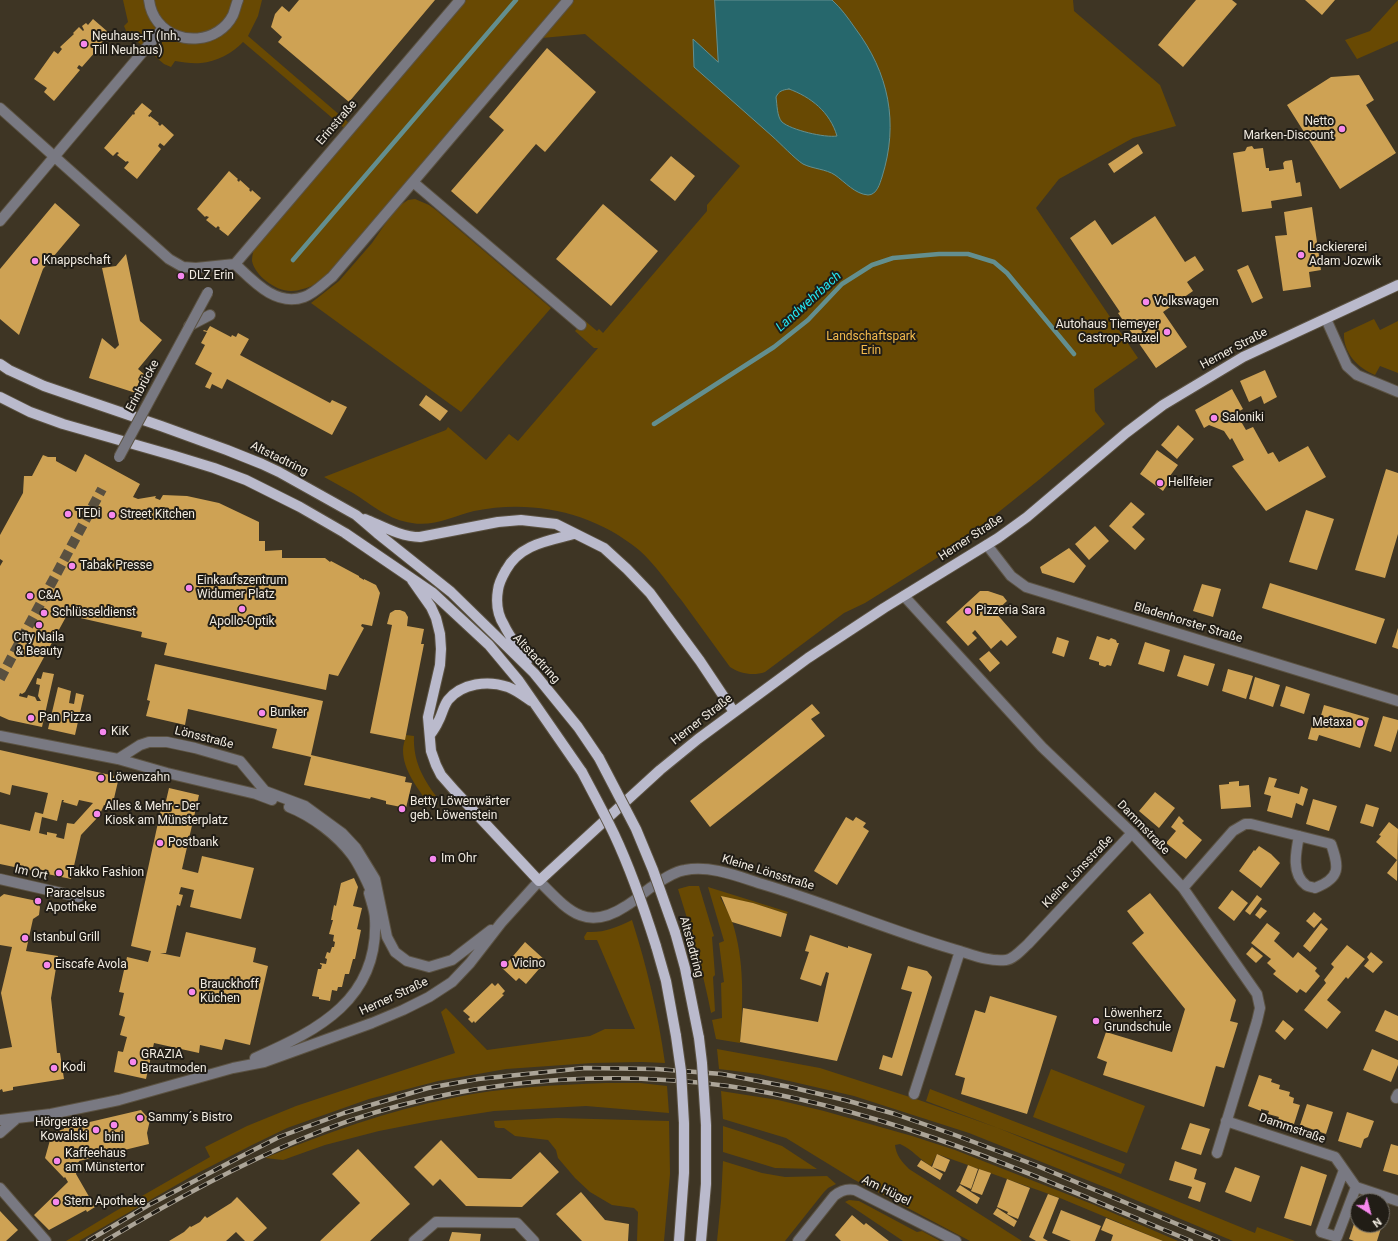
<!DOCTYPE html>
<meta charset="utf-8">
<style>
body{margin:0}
#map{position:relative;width:1398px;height:1241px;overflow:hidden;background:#3e3524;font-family:Roboto,sans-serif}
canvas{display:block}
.north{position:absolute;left:1350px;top:1193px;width:40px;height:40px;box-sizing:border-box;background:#211d16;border:1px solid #746f67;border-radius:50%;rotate:144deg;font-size:11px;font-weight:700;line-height:16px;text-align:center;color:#f1ebe1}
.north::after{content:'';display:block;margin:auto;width:14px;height:18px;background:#f688ed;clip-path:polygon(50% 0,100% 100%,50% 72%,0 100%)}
</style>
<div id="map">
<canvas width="1398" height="1241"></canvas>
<div class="north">N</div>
</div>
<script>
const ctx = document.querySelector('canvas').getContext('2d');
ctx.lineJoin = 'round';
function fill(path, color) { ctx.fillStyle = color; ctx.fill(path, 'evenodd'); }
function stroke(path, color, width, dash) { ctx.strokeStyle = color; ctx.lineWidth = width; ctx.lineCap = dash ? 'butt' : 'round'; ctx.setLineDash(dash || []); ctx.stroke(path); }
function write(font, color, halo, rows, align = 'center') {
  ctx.font = font + ' Roboto,sans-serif'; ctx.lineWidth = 4; ctx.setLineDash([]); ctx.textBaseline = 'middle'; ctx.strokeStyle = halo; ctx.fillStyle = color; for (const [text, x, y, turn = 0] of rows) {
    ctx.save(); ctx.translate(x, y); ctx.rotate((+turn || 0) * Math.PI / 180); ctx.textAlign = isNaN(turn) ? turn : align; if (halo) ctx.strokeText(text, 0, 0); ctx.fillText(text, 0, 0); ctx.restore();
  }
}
const green = new Path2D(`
 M123,0H262L258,16L248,36L349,123L344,128L243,42C233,53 216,62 201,63C192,64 183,62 175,61L171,67L164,64L127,33L124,26L128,22Z
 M465,0H562L326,276C317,284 306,290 292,291C277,292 255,276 252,261C252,256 253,253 254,248Z
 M574,0H1073L1074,11L1160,85L1176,126L1133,138L1059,179L1036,208L1138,358L1094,389L1095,411L1105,424L1040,479L956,546L865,603L844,613L765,672C754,676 740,674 730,667C714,645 698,623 682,601C668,584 656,565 639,550C593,512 532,499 474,511C454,516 433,527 412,523C389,520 372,505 353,493C343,488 334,482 324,477L446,430L448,427L486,460L509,434L518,441L598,348H594L575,331L584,320L597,331L599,329L603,333L707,211V205L740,166L585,34L542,38Z
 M1398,0V41L1357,59L1345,40L1370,31Z
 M415,199L429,205L436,210L551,308L461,412L311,303L339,281L372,243L396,208L408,200Z
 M1374,319L1380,330L1398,321V373L1380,366L1375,375C1358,368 1343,353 1344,333Z
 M406,735L414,736C413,760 422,777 436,796L428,803C417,787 403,770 403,750C403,745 405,740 406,735Z
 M689,886H699L714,936L712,937L715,975L713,977L715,1011L711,1013C703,971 691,930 678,889Z
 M708,887L788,912L787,914L753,903L720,897C724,905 729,913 732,921C745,961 743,1002 740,1043L716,1039L712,1020L722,1018L721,983L724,982L719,943L724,941Z
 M632,920C647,967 658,1014 665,1063L642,1062L592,1063L506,1069L438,1081L369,1099L287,1128L252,1145L192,1176L79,1241H66L114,1212L210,1157L205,1147L247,1126L296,1106L455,1053L441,1012L446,1008L487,1050L590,1036L605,1029H635L597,940H585L584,937L587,932C604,933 617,927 632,920Z
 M717,1049L820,1068L919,1100L998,1128L926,1101L930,1089L1125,1164L1121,1174L998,1128L1255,1233L1257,1227L1295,1241H1233L1112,1190L969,1133L854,1096L759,1074L719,1069Z
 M1051,1069L1145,1106L1127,1153L1033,1117Z
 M606,1083H640L667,1086L669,1113L586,1106L494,1111L430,1121L379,1131L325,1145L283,1160L265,1158C325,1133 388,1111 452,1098C503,1087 555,1085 606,1083Z
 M721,1091L778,1100L824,1111L912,1136L955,1150L1092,1204L1178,1241H1163L1060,1198L937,1154L931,1166C920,1160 912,1149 900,1144L895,1145C896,1155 902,1162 909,1169L1022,1241H970L853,1179L786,1138L723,1119Z
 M557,1118L669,1121L670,1174L664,1241H637L638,1212L634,1208L612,1205L590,1192L575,1178L558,1158L556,1150L548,1140L515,1136L504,1128H498L495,1127L494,1121Z
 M723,1126L751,1135L782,1146L817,1169L775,1168L723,1152Z
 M723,1161L762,1173L785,1177L827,1176L836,1184L828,1188L824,1192L785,1241H717L721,1201Z
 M849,1200L859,1201L917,1232L922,1231L940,1241H903L845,1202Z`);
const water = new Path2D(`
 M715,0H832C841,8 848,18 855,28C889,73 899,123 882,177C880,183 877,195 868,195C855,194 845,182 835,175C826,169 813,169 803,164C795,159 780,143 772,136C746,113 720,90 694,67L693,39L718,62ZM789,89C811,97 830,112 837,136C825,138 791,130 782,122C777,117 777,104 776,97C779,91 782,90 789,89Z`);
const stream = new Path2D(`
 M293,260L516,0
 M654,424L774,347L808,320L842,284L872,265L893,258L939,254H968L994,262L1007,273L1074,354`);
const building = new Path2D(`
 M299,0H435L349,102L278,42L282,37L271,27L275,14L282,6L289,12Z
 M1196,0H1232L1237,4L1183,67L1158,45Z
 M1305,0H1335L1322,15Z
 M93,19L108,32L102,39L104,42L82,67L79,65L77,68L80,70L54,101L44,92L47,88L34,79L54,51L58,54L62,49L60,47L74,34L73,33L79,27L83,31L84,30L82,26L86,23L88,25Z
 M547,48L596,92L545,152L536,144L477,214L451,191L504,130L489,117Z
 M1359,75L1374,100L1366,105L1396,153L1340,189L1287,105L1331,77Z
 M142,103L152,111L148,116L150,117V116L159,123L158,124L160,126L162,124L174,135L164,146L160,143L158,146L161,149L137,179L124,168L129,162L127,161L126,162L117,155L119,153L117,152L113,156L104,148L133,114L134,115L135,113L134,112Z
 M1138,144L1143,153L1114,173L1108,164Z
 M1252,146L1254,149L1263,148L1266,168H1269V171L1284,169L1283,163L1285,161L1292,160L1296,183L1300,182L1302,196L1271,201L1272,208L1242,212L1233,153L1245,151L1247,147Z
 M671,156L695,176L675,201L650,180Z
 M229,171L238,179L237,180L239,182L240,180L250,189L249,190L251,192L252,190L261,198L228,236L219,229L220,228L218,226L216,228L206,220L209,217L206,216L205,217L197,209Z
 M55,203L80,225L43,269L19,335L0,319V269Z
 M603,204L658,251L611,306L556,259Z
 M1312,207L1321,270L1309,272L1311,287L1283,291L1275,236L1287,235L1284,212Z
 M1155,216L1185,262L1195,256L1204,270L1187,282L1193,291L1163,312L1187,347L1156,368L1118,313L1120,312L1070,238L1095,220L1112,245Z
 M126,254L140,321L162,340L138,369L145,375L139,394L89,378L102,338L115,349L119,345L102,268L116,266Z
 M1248,265L1263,298L1252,303L1237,270Z
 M210,326L231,337L232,335L236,337L238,333L249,339L240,355L330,403L332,400L347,407L332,435L227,379L222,389L212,384L210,389L205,387L212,373L195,364L205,345L201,343L207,332L203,331L204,330L207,331Z
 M1265,370L1277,397L1264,404L1261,396L1249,402L1240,381Z
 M1232,389L1243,409L1236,413L1246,430L1253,427L1268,454L1273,452L1279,462L1308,446L1326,477L1266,511L1232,466L1244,460L1232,438L1230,440L1224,431L1209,425L1204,428L1195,410Z
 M426,395L448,411L440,421L419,405Z
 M1178,425L1194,439L1177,459L1161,445Z
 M1157,450L1178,465L1167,480L1169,482L1163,491L1140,474Z
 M85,454L140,484L133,497L138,499L156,496L155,498L160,500L163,495L187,496L219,503L259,522V541H265V551L282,550V558H325L330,562L331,561L359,576V577L364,580V579L376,585L380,593L372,626L362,624L361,626L364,628L338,676L329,674L326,690L164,655L167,643L141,637L142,632L67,615L25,692L22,694L20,693L19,696L27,698L28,695L35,697L37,701H41L38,696L40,685L36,684L37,678L41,679L43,672L54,674L42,727L9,720L0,716V566L3,561L0,559V535L23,493L24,476H32L43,455L48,457H56V461L76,472Z
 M1386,469L1398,473V534L1385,578L1355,570Z
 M1131,502L1145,514L1132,527L1145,539L1135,550L1109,526Z
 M1306,510L1334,519L1317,570L1289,562Z
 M1095,526L1109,541L1089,560L1075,544Z
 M1069,548L1086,566L1074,583L1042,573L1040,567Z
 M1270,583L1385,619L1376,644L1262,608Z
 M1202,584L1221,589L1213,617L1193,611Z
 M980,591H988L1003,596L1007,601L995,612L1017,637L1007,646L1001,640L991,649L975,630L972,633L977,638L968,646L946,622Z
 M395,610H400L405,612L408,617L407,626L424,629L421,644H424L405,740L370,733L392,625L387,624L390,613Z
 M1398,628V649L1392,647Z
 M1097,636L1109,640L1111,638L1116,640L1117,643H1119L1111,666L1107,665L1105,667L1099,665V662L1089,659Z
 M1057,637L1069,641L1064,657L1052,653Z
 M1145,642L1170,650L1164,672L1138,664Z
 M989,651L1000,663L990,672L979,659Z
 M1184,655L1215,664L1208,686L1177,676Z
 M155,664L323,701L311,755L406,777L405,782L412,783L406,808L386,804V801L371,797L370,799L304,785L311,757L272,748L277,729L188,709L185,725L146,716L150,701L147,700Z
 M1228,669L1253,676L1246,699L1222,691Z
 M1255,677L1280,685L1273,707L1249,699Z
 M1286,686L1310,694L1304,714L1280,706Z
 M58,687L71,691L69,703L74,704L76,693L84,695L75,735L48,729Z
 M812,704L820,713L811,719L825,736L710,827L690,801Z
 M1324,705L1369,718L1360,748L1319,735L1317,741L1308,739L1314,717L1320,719Z
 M1383,716L1398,720V729L1391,752L1374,746Z
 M0,750L119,777L112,807L104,805L99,816L81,835L71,879L0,864V824L30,831L35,812L43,814L48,793L12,785L10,795L0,792ZM62,800H64L63,802L77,806L79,800L93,803L74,824L67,823L64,839L56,837L57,834L47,832V835L39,833L42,817L57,821Z
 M1269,777L1277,779L1274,787L1299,794L1301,786L1308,789L1303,806L1296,803L1292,818L1267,811L1271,796L1264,794Z
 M1239,781V786L1249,785L1251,807L1221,809L1219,785L1229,784V782Z
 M169,788L199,795L182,869L198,873L202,856L254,868L241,919L190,907L194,890L181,887L179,894L183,895L180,906L177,905L166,953H160L180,957L186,932L256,948L253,962L268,966L250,1045L225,1039L222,1050L200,1045L199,1053L154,1043L146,1079L114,1072L118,1051L123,1052L127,1037L120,1035L125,1017L119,1015L124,993L119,992L127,957L148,962L151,951L131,946L163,800L166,801Z
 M1155,792L1175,808L1159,828L1139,811Z
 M1313,799L1337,806L1329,831L1306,824Z
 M1366,804L1379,808L1373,827L1360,823Z
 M1179,816L1184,821L1182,823L1202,840L1186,859L1166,843L1176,831L1171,827Z
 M846,817L853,821L856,817L866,823L863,827L869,831L837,885L814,871Z
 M1389,822L1398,829L1397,881L1387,873L1397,860L1376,842L1381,836L1379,835Z
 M1259,846L1271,854L1280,863L1261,888L1239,871L1254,850L1255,851Z
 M354,878L358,887L353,906L362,908L357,929L361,930L355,959H353L349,974H345L342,987H338L337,991L332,990L330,1001L319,999V997L312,996L318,969H321L322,965L320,964V963L326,964L327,959L325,958L327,952L330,953L332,947H334L335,942L333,941L334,935L329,934L333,920H331L334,905L336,906L341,883Z
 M1232,890L1248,903L1234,921L1218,908Z
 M1150,893L1236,1000L1230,1021L1238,1023L1224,1068L1216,1066L1204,1107L1103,1075L1107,1062L1097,1058L1106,1032L1172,1052L1185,1009L1132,943L1144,933L1127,911Z
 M4,894L37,901L40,907L39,915L33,919L26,951L58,956L51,998L57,1053H60L64,1079L13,1087V1090L3,1092L2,1089L0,1090V1049L12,1047L1,993L12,947L0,945V897Z
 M1257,895L1262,899L1250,915L1245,911Z
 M721,896L753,903L787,914L781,937L732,922Z
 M1261,907L1267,911L1260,919L1255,915Z
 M1314,912L1322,919L1314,928L1306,921Z
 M1267,923L1280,933L1274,941L1293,958L1298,952L1317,968L1315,971L1320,976L1306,993L1300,989L1297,993L1273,974L1276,971L1267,963L1271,959L1251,943Z
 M1321,923L1328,929L1310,952L1303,946Z
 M810,935L848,948V946L872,954L837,1061L740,1042L743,1008L818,1022L829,973L826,972L821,986L800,979L809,952L805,951Z
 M525,942L546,961V964L542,969H539L526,984L519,978L516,981L502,968L501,965L504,961L508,962Z
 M1347,945L1365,959L1348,979L1346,977L1327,1000L1341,1012L1327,1029L1304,1010L1326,983L1324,980L1334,967L1331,964Z
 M1252,947L1263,956L1256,963L1246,954Z
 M1371,952L1383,962L1373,973L1364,966L1369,960L1367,957Z
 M908,966L927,971L932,977L902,1076L879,1069L883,1055L892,1058L912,992L901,989Z
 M492,983L495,986L498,983L505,991L502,994L504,995L475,1023L474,1021L472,1023L468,1019L470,1017L463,1011Z
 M990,996L1057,1016L1027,1114L961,1094L965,1078L955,1075L975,1010L985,1013Z
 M1385,1010L1398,1016V1041L1375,1031Z
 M1283,1020L1294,1029L1285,1040L1275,1031Z
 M1372,1049L1398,1060V1065L1391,1082L1363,1070Z
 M1259,1075L1272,1079L1271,1082L1280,1085L1279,1089L1290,1092L1289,1096L1294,1098L1293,1103L1300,1105L1294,1124L1278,1119L1279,1117L1268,1114L1269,1111L1261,1109V1111L1248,1106Z
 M1307,1104L1333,1112L1326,1134L1300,1125Z
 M141,1110L150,1120L147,1133L149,1144L79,1161L76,1174L95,1207L87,1212L86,1210L49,1230L34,1215L68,1182L65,1177L64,1178L45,1158L52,1133L64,1129V1128Z
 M1347,1112L1374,1121L1368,1137L1364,1139L1361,1148L1338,1141Z
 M1190,1123L1210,1129L1201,1155L1181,1149Z
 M441,1140L478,1178L511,1179L540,1152L559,1172L522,1207L466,1206L440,1179L433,1186L414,1167Z
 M1391,1144L1398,1146V1175L1383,1171Z
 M358,1149L410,1204L370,1241H320L360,1203L332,1174Z
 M937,1154L950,1160L945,1172L932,1167Z
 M921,1160L943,1174L940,1180L917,1166Z
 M1175,1161L1197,1169L1194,1179L1206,1183L1200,1202L1188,1198L1192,1187L1169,1180Z
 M968,1165L978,1169L971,1189L960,1184Z
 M1301,1166L1327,1175L1311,1226L1284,1218Z
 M1235,1167L1260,1176L1251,1202L1225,1192Z
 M979,1169L991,1173L982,1195L971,1191Z
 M1007,1179L1030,1188L1018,1219L1007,1214L1008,1212L997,1207Z
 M960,1185L980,1198L977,1204L956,1191Z
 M581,1192L605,1220L629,1224L628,1241H582L556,1214Z
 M1048,1194L1059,1198L1043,1238L1048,1241H1036L1029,1237Z
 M237,1197L267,1228L253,1241H245L236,1232L226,1241H169L184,1232L190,1226L191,1227L200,1222L205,1216L207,1218L231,1203Z
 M997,1208L1017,1221L1014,1227L993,1214Z
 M1061,1210L1101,1226L1095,1241H1071L1052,1233Z
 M0,1211L18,1230L6,1241H0Z
 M1358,1212V1225H1382L1377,1241H1354L1349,1239Z
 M852,1215L864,1225L866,1223L889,1241H841L835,1235Z
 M1106,1218L1163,1241H1111L1113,1235L1101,1230Z
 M452,1232L481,1234L480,1241H449Z`);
const minorTunnel = new Path2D(`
 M0,679L102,489`);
const minor = new Path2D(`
 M149,0C150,8 153,16 158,22C178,47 219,43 233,15C235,10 236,5 238,0
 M0,108L169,259L183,267L196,268L235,264L460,0
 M413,182L581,325
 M0,221L163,28
 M235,264C253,281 276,307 304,297C315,293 324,283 332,277L568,0
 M1326,319L1347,366L1357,375L1398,392
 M189,326L210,315
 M987,545L1011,576L1026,587L1398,701
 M904,596L1042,747L1132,833L1183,888L1257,994L1260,1008L1257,1021L1217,1153
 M0,736L118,759L167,773L256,794L272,800
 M118,759L140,745L149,742H167L195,748L240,761L265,791L305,806L342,833L356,848L375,879L387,937L395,952L407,961L429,967L452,960L491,930
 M289,807C312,816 337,835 352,855C361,867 368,885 375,899
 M0,879L79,897
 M1183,888L1233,831L1245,824H1251L1331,844C1339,867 1341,878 1315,888C1313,887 1308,887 1306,885C1291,874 1296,851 1299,836
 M255,1058C319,1030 379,999 375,919C375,911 371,901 369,893
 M914,1094L960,951
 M1396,1098L1398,1094
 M0,1120L51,1114L119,1100L233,1068L264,1062L372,1023L403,1010L429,997L452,982L470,963L501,923L539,881C567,909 585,933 626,906C635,901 642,894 650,888C661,881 672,872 685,870C710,865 737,876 762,884C826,903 888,930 953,949C971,954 988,962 1006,960C1014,959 1022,949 1028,944L1132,833
 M1226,1121L1335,1157L1356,1187L1398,1201
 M0,1133L16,1119
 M1344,1170L1321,1232L1337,1237L1356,1187
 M0,1188L46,1241
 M414,1241L436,1222L517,1223L534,1241
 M798,1241L834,1196C840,1191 846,1188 855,1190L956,1241`);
const major = new Path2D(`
 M0,364L9,370L44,386L161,426L227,450L262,464L279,472L356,515L377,533L451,592L534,673L578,727L599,758
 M0,397L30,412L63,424L175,456L214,468L246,480L300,507L345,533L433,593L489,645L519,681L582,772
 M365,519C382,526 401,537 420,537L498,522L521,520L556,524L604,548L627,569L650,593L700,661L734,712
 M412,580L431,607L436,618L440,634L441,649L440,665L428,717L431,751L436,765L441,775L455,791L539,881L625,802L660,770L698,739L808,658L884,608L998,538L1027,517L1126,433L1163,405L1243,357L1398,285
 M527,661C520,649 510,638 504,625C497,614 496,602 498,590C499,582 502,577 506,570C520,544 548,541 574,534
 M430,735C433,731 436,727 438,722C442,715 443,707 448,700C462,683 488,680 508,687C516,690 524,696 531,701
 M675,932L685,968L699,1038
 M656,946L666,981L676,1036
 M679,1241L684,1173V1123
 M701,1241L706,1184V1125`);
const rail = new Path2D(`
 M88,1241L147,1206L238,1158L279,1137L344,1113L428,1088L478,1079L585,1068L656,1069L722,1074L790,1087L845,1100L895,1114L955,1135L1035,1165L1218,1241
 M105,1241C167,1204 232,1168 299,1140C433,1083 584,1067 728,1086C798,1096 867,1115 934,1138C1021,1168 1106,1206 1191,1241`);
const minorBridge = new Path2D(`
 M119,457L208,292`);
const majorBridge = new Path2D(`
 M599,758L636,829L653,870L675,932
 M582,772C593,793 604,813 614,834C631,870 644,908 656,946
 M676,1036L681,1071L684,1123
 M699,1038L702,1063L706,1125`);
const markers = [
 [84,44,4,"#f688ed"],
 [1342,129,4,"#f688ed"],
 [1301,255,4,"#f688ed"],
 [35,261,4,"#f688ed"],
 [181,276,4,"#f688ed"],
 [1146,302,4,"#f688ed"],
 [1167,332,4,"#f688ed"],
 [1214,418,4,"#f688ed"],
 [1160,483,4,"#f688ed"],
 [68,514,4,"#f688ed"],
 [112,515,4,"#f688ed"],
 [72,566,4,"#f688ed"],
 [189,588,4,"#f688ed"],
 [30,596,4,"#f688ed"],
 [242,609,4,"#f688ed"],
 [968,611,4,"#f688ed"],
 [44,613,4,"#f688ed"],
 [39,625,4,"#f688ed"],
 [262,713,4,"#f688ed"],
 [31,718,4,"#f688ed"],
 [1360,723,4,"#f688ed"],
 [103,732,4,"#f688ed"],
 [101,778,4,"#f688ed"],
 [402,809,4,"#f688ed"],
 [97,814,4,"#f688ed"],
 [160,843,4,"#f688ed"],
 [433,859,4,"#f688ed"],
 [59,873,4,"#f688ed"],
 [38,901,4,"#f688ed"],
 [25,938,4,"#f688ed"],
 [504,964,4,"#f688ed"],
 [47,965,4,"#f688ed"],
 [192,992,4,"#f688ed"],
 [1096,1021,4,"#f688ed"],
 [133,1062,4,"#f688ed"],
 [54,1068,4,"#f688ed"],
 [140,1118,4,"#f688ed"],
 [114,1125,4,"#f688ed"],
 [96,1130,4,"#f688ed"],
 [57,1161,4,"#f688ed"],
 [56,1202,4,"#f688ed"]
];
const poiNames = [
 ["Neuhaus-IT (Inh.",92,37],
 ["Till Neuhaus)",92,51],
 ["Netto",1334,122,"right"],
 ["Marken-Discount",1334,136,"right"],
 ["Lackiererei",1309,248],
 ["Adam Jozwik",1309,262],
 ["Knappschaft",43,261],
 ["DLZ Erin",189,276],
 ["Volkswagen",1154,302],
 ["Autohaus Tiemeyer",1159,325,"right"],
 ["Castrop-Rauxel",1159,339,"right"],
 ["Saloniki",1222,418],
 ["Hellfeier",1168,483],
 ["TEDi",76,514],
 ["Street Kitchen",120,515],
 ["Tabak Presse",80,566],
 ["Einkaufszentrum",197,581],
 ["Widumer Platz",197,595],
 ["C&A",38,596],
 ["Pizzeria Sara",976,611],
 ["Schlüsseldienst",52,613],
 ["Apollo-Optik",242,622,"center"],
 ["City Naila",39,638,"center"],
 ["& Beauty",39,652,"center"],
 ["Bunker",270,713],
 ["Pan Pizza",39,718],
 ["Metaxa",1352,723,"right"],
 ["KiK",111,732],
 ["Löwenzahn",109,778],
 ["Betty Löwenwärter",410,802],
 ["geb. Löwenstein",410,816],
 ["Alles & Mehr - Der",105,807],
 ["Kiosk am Münsterplatz",105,821],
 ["Postbank",168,843],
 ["Im Ohr",441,859],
 ["Takko Fashion",67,873],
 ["Paracelsus",46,894],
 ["Apotheke",46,908],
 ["Istanbul Grill",33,938],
 ["Vicino",512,964],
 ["Eiscafe Avola",55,965],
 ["Brauckhoff",200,985],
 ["Küchen",200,999],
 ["Löwenherz",1104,1014],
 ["Grundschule",1104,1028],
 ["GRAZIA",141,1055],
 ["Brautmoden",141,1069],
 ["Kodi",62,1068],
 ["Sammy´s Bistro",148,1118],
 ["Hörgeräte",88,1123,"right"],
 ["Kowalski",88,1137,"right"],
 ["bini",114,1138,"center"],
 ["Kaffeehaus",65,1154],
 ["am Münstertor",65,1168],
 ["Stern Apotheke",64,1202]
];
const streetNames = [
 ["Erinstraße",337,123,-49],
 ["Herner Straße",1234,349,-28],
 ["Erinbrücke",143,386,-62],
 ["Altstadtring",279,459,26],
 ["Herner Straße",971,538,-33],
 ["Bladenhorster Straße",1188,623,17],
 ["Altstadtring",536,659,47],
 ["Herner Straße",702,720,-38],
 ["Lönsstraße",204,738,14],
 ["Dammstraße",1143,828,46],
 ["Kleine Lönsstraße",1078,872,-46],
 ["Im Ort",31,873,13],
 ["Kleine Lönsstraße",768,873,17],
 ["Altstadtring",691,947,75],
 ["Herner Straße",394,997,-25],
 ["Dammstraße",1292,1129,19],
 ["Am Hügel",886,1191,26]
];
const parkNames = [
 ["Landschaftspark",871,337],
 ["Erin",871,351]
];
const waterNames = [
 ["Landwehrbach",809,302,-42]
];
fill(green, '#684903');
fill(water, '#26676c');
stroke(water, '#638f8f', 1);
stroke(stream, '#638f8f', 4.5);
fill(building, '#cea254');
stroke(minorTunnel, '#595040', 10, [10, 5]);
stroke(minor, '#5b5242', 12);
stroke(major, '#5b5242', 12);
stroke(minor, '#797982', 10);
stroke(major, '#babacc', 10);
stroke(rail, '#aca598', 4.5);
stroke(rail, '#211d16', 3, [9]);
stroke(minorBridge, '#5b5242', 12, []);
stroke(majorBridge, '#5b5242', 12, []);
stroke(minorBridge, '#797982', 10);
stroke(majorBridge, '#babacc', 10);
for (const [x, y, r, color] of markers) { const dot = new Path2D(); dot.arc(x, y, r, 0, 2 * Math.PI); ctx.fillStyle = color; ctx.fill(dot); stroke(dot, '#211d16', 1.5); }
write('12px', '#f1ebe1', '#211d16', poiNames, 'left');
write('12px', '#f1ebe1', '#211d16', streetNames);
write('12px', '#f3ba4d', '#211d16', parkNames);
write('italic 13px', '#23e6f3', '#211d16', waterNames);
</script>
